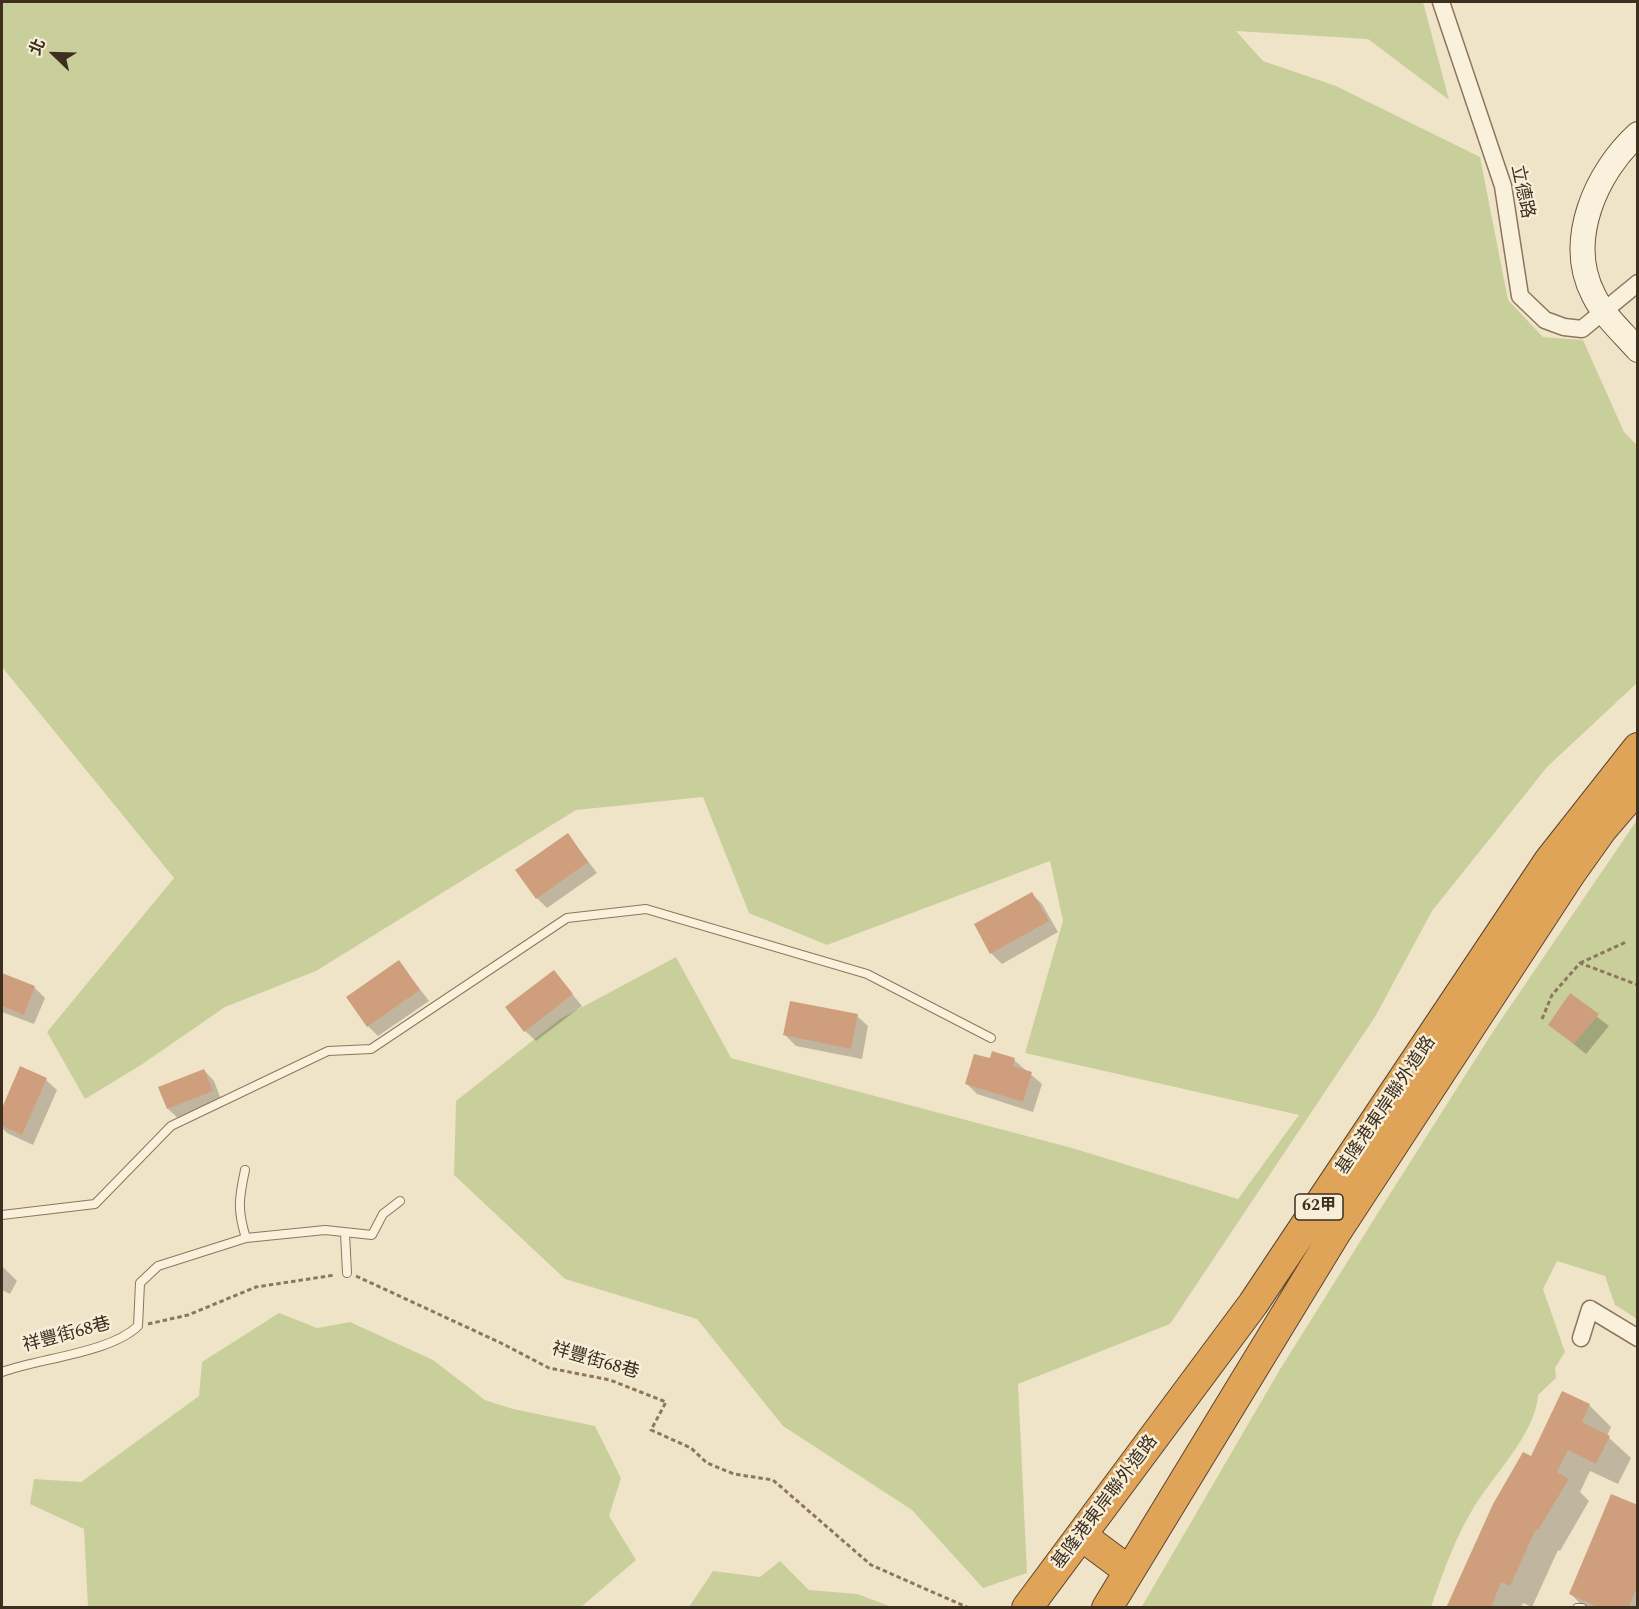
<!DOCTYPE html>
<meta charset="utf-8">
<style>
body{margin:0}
#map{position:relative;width:1639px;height:1609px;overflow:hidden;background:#f0e4c8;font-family:Spectral,"Noto Sans TC",serif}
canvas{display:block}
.frame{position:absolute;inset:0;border:3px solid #3d2e20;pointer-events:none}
.north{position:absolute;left:24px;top:24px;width:60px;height:60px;-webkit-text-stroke:4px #f7eed8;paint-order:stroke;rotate:293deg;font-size:16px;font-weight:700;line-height:24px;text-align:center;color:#3d2e20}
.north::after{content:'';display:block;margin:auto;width:21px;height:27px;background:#3d2e20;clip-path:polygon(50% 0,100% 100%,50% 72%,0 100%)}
</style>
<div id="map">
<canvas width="1639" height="1609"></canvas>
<div class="frame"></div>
<div class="north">北</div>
</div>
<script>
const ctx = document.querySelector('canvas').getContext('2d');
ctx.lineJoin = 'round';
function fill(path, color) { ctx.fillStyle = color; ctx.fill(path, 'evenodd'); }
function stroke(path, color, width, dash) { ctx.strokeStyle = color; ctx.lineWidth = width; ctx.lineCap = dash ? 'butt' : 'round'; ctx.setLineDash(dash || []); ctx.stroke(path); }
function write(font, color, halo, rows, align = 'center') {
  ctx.font = font + ' Spectral,"Noto Sans TC",serif'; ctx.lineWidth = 5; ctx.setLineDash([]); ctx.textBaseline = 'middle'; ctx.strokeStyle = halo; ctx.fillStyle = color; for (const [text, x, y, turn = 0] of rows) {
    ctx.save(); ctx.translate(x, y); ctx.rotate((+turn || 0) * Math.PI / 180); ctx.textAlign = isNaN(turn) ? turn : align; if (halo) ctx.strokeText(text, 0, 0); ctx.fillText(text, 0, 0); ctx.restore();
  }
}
const green = new Path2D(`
 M2,2H1423L1449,100L1368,39L1236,31L1263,61L1336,86L1480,157L1508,300L1543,337L1583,340L1624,432L1637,445V683L1547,767L1432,911L1375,1017L1170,1324L1018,1384L1027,1573L983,1588L912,1510L783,1426L697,1319L565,1279L454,1175L456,1101L560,1019L676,957L731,1058L1072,1148L1238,1199L1299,1115L1025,1053L1063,921L1050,861L827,945L749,913L703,797L576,810L316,971L225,1007L141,1065L85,1099L47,1032L174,878L2,667Z
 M1637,820V1319L1615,1305L1605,1276L1557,1261L1543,1289L1565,1352L1555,1368L1556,1378L1538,1395C1536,1435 1489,1479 1470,1514C1453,1543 1442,1576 1431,1607L1141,1608L1279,1371L1381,1208L1494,1030Z
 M279,1313L317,1328L350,1322L433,1360L485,1400L513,1409L595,1426L621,1478L609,1516L636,1560L581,1607H88L84,1529L30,1504L34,1479L81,1482L199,1396L202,1362Z
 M780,1561L809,1590L857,1594L892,1607H689L713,1571L760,1577Z`);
const shadow = new Path2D(`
 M568,835L597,873L547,908L537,898Z
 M1032,894L1042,904L1058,932L1002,964L991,953Z
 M399,962L429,1001L378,1036L368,1026Z
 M554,972L582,1006L536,1041L525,1031Z
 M2,974L34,987L45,998L34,1024L2,1012Z
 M1570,996L1609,1026L1586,1054L1550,1025Z
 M857,1016L868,1026L862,1059L796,1046L785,1035Z
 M991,1060H1014L1042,1084L1033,1112L977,1094L967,1084Z
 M20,1068L46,1080L57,1090L33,1145L7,1133L2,1128V1111Z
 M204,1070L214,1081L222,1102L179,1119L168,1109Z
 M2,1266L17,1281L10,1294L2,1290Z
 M1589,1405L1611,1427L1607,1436L1631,1458L1618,1484L1590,1471L1580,1492L1589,1501L1560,1551L1558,1550L1532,1607L1523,1603L1521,1608H1448L1531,1459Z
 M1638,1507V1608H1584L1571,1594Z`);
const building = new Path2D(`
 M568,833L588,862L536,899L515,870Z
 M1032,892L1049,921L990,954L974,924Z
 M399,960L420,990L367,1027L346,997Z
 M554,970L573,994L524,1032L505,1007Z
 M2,973L35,986L24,1015L2,1006Z
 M1570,993L1599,1014L1574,1044L1548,1025Z
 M790,1001L858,1014L851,1049L783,1035Z
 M992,1051L1015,1058L1013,1066L1032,1072L1023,1102L965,1084L974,1054L990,1058Z
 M20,1066L47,1078L22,1135L2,1126V1108Z
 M204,1069L213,1091L167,1109L158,1087Z
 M1562,1391L1590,1404L1582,1422L1610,1436L1596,1464L1568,1450L1557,1472L1569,1479L1538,1530L1536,1529L1510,1586L1501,1582L1491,1608H1446L1493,1504L1523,1452L1531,1456Z
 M1611,1494L1638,1505V1586L1628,1608H1600L1569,1594Z`);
const path = new Path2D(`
 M1580,963L1626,942
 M1542,1019L1552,995L1580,963L1638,985
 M356,1276L501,1343L549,1368L610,1380L666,1402L651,1430L691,1448L707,1463L734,1474L773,1480L871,1565L969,1608
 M148,1324L188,1315L256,1287L335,1275`);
const lane = new Path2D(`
 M245,1170C239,1198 237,1210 246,1238
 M2,1215L95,1204L171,1126L328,1051L371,1049L567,918L646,909L867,974L991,1038
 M345,1233L347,1273
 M2,1372C40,1358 110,1353 138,1326L140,1283L158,1266L246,1238L325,1230L372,1235L383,1214L400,1201
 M1577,1608H1582`);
const street = new Path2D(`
 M1441,2L1503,186L1520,296L1545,320L1564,327L1582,329L1638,283
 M1581,1338L1590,1309L1638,1338`);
const secondary = new Path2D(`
 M1638,134C1596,172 1565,241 1594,296C1604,316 1623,333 1638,350`);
const highway = new Path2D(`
 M1082,1536L1129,1571
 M1027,1608L1253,1304L1549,861L1638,748
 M1107,1608L1336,1232L1570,874L1602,829L1638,787`);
const shields = [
 [1319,1207,48]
];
const shieldNames = [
 ["62甲",1319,1207]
];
const streetNames = [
 ["立德路",1521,192,78],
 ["基隆港東岸聯外道路",1387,1106,-56],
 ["祥豐街68巷",67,1336,-15],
 ["祥豐街68巷",595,1362,16],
 ["基隆港東岸聯外道路",1106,1503,-53]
];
fill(green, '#c9cf9b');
fill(shadow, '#0003');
fill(building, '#cf9f7d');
stroke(lane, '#8d765c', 10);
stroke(street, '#8d765c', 19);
stroke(secondary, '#6f573f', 26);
stroke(highway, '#5b4430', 32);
stroke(path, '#8d765c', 3, [4.5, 3]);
stroke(lane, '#faf1dc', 8);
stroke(street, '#faf1dc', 16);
stroke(secondary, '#faf1dc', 24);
stroke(highway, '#e0a458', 30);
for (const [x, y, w] of shields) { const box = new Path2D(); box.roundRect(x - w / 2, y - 13, w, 26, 4.5); ctx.fillStyle = '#f7eed8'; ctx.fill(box); stroke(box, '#3d2e20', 1.5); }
write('bold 16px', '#3d2e20', null, shieldNames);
write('18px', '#3d2e20', '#f7eed8', streetNames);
</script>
